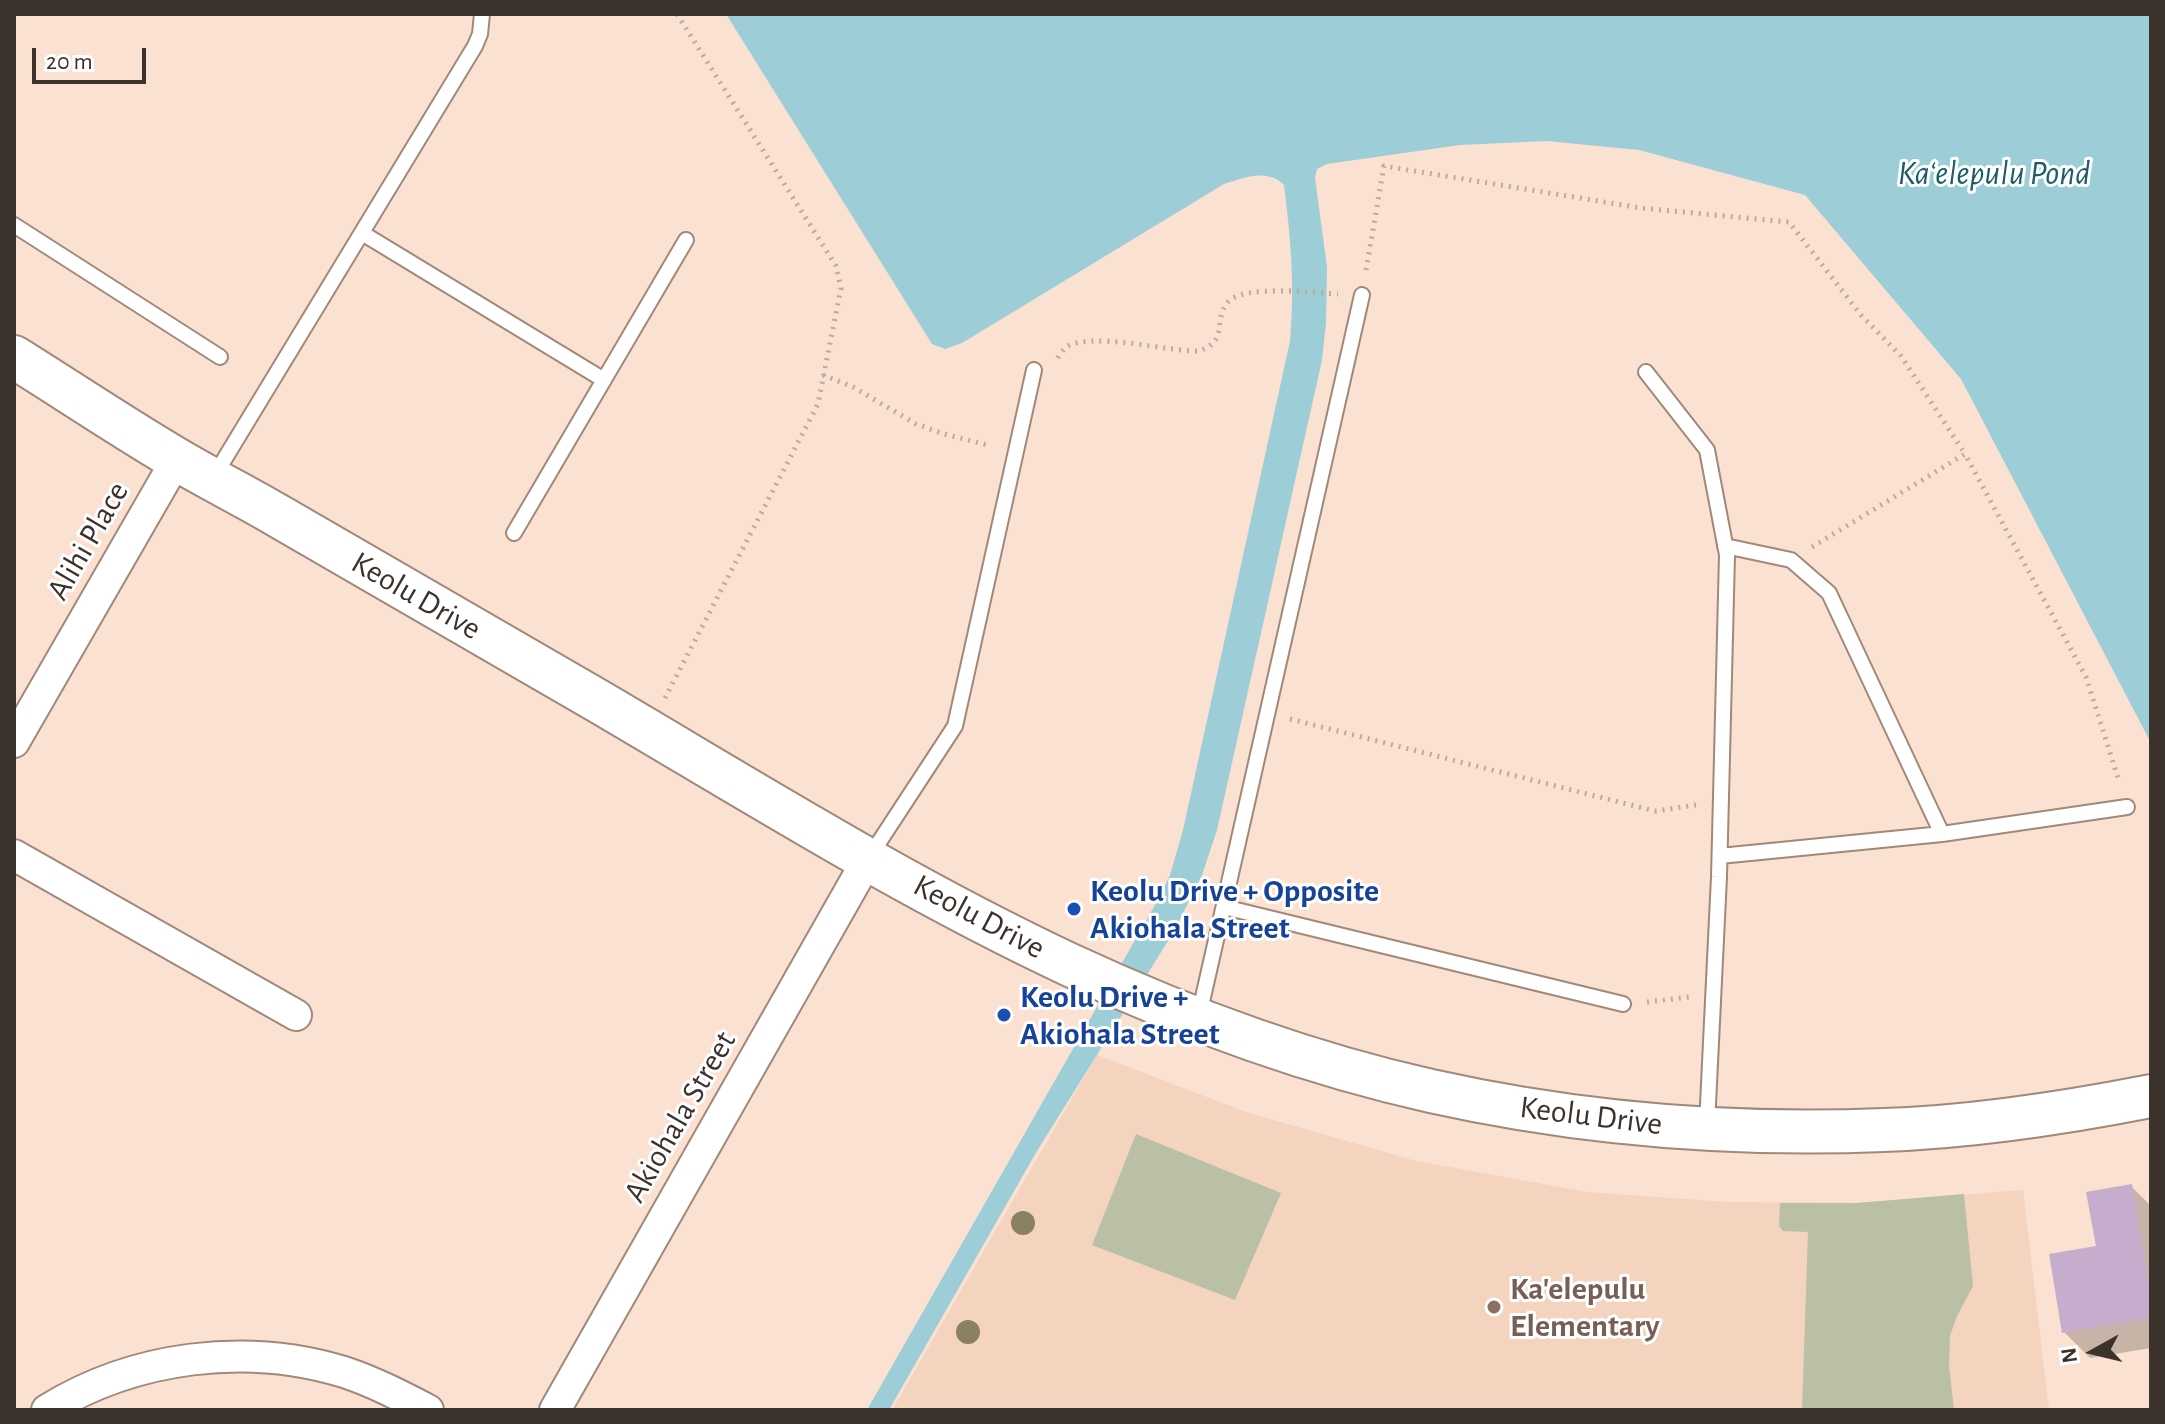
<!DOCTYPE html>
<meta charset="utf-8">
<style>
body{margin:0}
#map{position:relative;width:2165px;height:1424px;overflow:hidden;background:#fbe1d1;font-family:"Alegreya Sans",sans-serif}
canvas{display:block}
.frame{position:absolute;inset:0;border:16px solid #3c322c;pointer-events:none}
.north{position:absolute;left:2053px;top:1312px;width:80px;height:80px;-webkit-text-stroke:6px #fff;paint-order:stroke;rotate:262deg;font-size:22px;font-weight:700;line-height:32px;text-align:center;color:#3c322c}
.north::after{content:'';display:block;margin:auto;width:28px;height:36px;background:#3c322c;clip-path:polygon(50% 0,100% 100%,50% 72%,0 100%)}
.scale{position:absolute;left:32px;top:48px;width:114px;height:36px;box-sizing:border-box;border:4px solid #3c322c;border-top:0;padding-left:10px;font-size:24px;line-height:28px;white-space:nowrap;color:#3c322c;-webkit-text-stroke:6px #fff;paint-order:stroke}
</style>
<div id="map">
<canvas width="2165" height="1424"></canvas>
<div class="frame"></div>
<div class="north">N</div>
<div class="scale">20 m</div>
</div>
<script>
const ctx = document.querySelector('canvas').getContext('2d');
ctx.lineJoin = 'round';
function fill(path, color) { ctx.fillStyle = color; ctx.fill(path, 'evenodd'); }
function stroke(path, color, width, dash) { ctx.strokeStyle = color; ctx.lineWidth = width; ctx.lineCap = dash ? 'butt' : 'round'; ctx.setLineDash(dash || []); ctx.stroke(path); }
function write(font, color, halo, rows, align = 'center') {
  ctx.font = font + ' "Alegreya Sans",sans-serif'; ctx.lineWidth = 6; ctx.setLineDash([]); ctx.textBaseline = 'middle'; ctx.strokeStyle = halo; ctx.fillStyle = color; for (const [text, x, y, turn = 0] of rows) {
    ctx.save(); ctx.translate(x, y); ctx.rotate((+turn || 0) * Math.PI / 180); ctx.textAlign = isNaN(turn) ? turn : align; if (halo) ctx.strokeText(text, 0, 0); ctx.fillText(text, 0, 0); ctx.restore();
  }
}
const built = new Path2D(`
 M1097,1055L1246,1112L1416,1161L1587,1192L1727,1202L1857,1203L2023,1190L2049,1410H892Z`);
const green = new Path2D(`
 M1136,1134L1281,1193L1235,1300L1092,1245Z
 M1964,1194L1973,1286L1957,1316L1950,1336L1949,1365L1954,1410H1802L1808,1232L1783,1231L1779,1226L1780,1203H1857Z`);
const water = new Path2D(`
 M726,14H2151V743L1961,379L1805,195L1639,150L1547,141L1460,145L1327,164L1317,169L1315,178L1327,267L1326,323L1322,360L1217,830L1202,875L1173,933L1037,1151L889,1410H867L1159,898L1170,875L1183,830L1290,341C1295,285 1291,241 1284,185C1267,168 1244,178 1224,184L962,343L945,349L932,344Z`);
const shadow = new Path2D(`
 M2131,1186L2151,1206V1348L2090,1358L2064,1332L2098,1248Z`);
const building = new Path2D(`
 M2132,1184L2151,1297V1318L2062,1333L2049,1254L2096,1246L2086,1192Z`);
const path = new Path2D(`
 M1366,270L1384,166L1641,208L1789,222L1861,315L1901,356L1965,454
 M1058,358C1059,356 1063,350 1065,348C1088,330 1169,352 1199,351C1230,340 1212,321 1228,302C1244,284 1315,293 1338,294
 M823,375L853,387L916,424L944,434L991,446
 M1812,547L1965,454L2086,677L2119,781
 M665,698L818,404L841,288L836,266L677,14
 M1290,719L1655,811L1696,805
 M1647,1002L1689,997`);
const service = new Path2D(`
 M14,225L220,357
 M362,233L604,380
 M1646,372L1707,450L1727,555L1719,877L1707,1125
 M213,478L475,46L480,34L482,14
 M514,533L686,240
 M1942,834L2127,807
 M870,856L955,726L1034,370
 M1720,856L1942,834L1829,593L1791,560L1725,546
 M1224,907L1623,1004
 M1199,1015L1362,295`);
const minor = new Path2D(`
 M14,742L177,459
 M14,855L296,1015
 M47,1410C134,1356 247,1342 344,1372C374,1382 401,1396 428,1410
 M555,1410L868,859`);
const secondary = new Path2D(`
 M14,357C67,390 119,425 173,457C206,477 241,494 275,514C383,576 491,638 598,701C753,792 906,888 1068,964C1184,1018 1306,1063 1431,1091C1579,1124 1733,1136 1884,1130C1974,1127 2064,1113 2151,1096`);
const trees = [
 [1023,1223],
 [968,1332]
];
const markers = [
 [1074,909,8,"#1a4fb4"],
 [1004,1015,8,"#1a4fb4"],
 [1494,1307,8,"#8d6e63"]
];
const streetNames = [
 ["Alihi Place",88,541,-60],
 ["Keolu Drive",416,596,30],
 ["Keolu Drive",979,917,28],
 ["Keolu Drive",1591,1116,7],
 ["Akiohala Street",680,1117,-60]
];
const transitNames = [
 ["Keolu Drive + Opposite",1090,891],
 ["Akiohala Street",1090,928],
 ["Keolu Drive +",1020,997],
 ["Akiohala Street",1020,1034]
];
const educationNames = [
 ["Ka'elepulu",1510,1289],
 ["Elementary",1510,1326]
];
const waterNames = [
 ["Kaʻelepulu Pond",1994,174]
];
fill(built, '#f4d3bf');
fill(green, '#bac0a6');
fill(water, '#9dcdd7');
fill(shadow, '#0003');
fill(building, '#c6adcd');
stroke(service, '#a0897a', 18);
stroke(minor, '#a0897a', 34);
stroke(secondary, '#a0897a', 46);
stroke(path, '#bea99d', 5, [2, 6]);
stroke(service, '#fff', 14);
stroke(minor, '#fff', 30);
stroke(secondary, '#fff', 42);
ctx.fillStyle = '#898160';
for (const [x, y] of trees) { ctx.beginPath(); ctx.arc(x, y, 12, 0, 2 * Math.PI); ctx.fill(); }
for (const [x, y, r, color] of markers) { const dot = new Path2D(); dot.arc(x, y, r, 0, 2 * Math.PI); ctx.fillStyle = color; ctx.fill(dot); stroke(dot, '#fff', 3); }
write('32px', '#3c322c', '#fff', streetNames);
write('bold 32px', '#164399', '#fff', transitNames, 'left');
write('bold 32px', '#785e54', '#fff', educationNames, 'left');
write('italic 34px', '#1c5d69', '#fff', waterNames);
</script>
